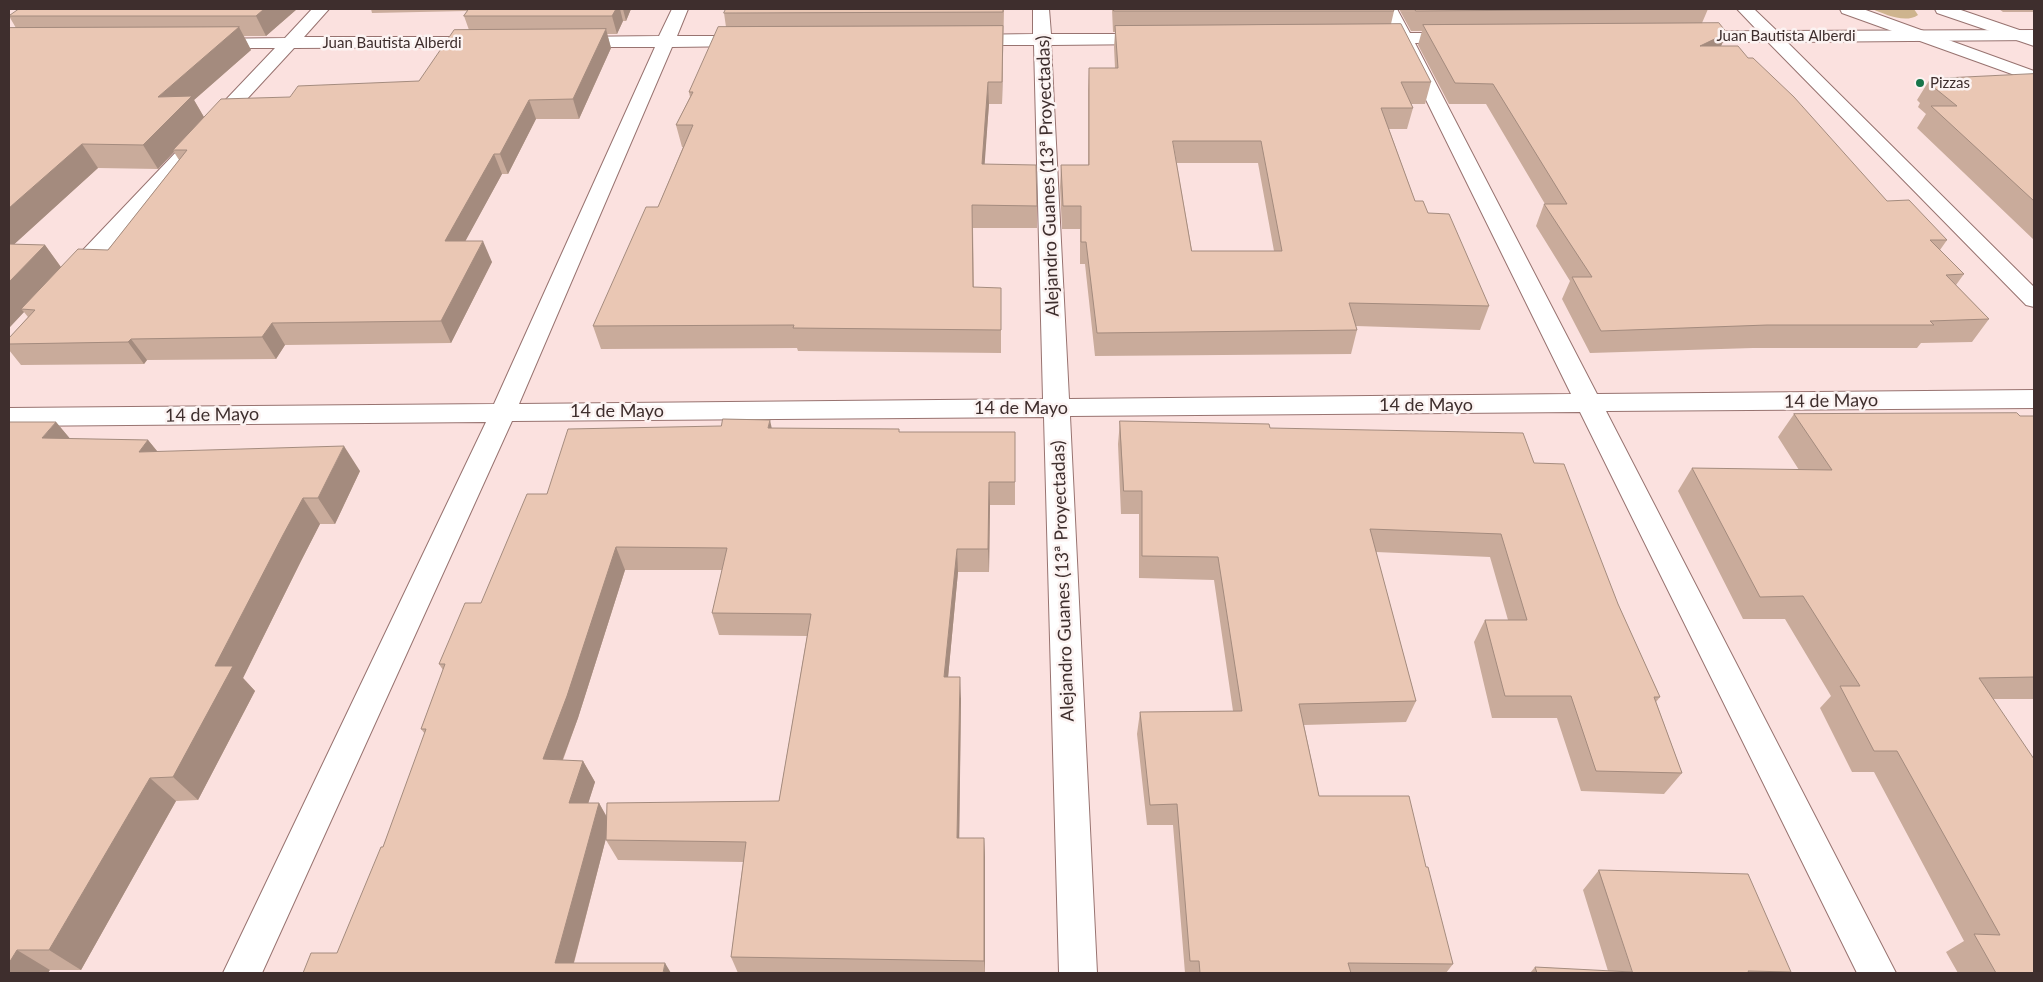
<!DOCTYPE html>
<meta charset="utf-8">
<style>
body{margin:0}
#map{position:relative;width:2043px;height:982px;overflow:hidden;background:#fbe1df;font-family:Lato,sans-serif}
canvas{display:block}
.frame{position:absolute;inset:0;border:10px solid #3e2e2d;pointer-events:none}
</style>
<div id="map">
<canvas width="2043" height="982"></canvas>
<div class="frame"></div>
</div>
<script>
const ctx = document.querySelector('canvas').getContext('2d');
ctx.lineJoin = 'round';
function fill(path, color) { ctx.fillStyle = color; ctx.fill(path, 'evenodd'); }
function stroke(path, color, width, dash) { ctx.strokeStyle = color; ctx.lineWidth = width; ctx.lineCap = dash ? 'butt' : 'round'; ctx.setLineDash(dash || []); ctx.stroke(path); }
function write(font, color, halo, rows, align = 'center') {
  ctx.font = font + ' Lato,sans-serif'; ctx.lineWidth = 5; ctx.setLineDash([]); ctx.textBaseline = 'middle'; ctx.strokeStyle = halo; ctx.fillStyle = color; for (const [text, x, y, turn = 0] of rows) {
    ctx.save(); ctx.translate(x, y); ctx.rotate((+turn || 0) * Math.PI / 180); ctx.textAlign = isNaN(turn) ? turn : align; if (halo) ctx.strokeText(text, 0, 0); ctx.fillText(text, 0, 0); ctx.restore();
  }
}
const green = new Path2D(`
 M1872,9H1914L1918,15C1905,24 1885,14 1872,9Z`);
const street = new Path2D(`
 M312,9H329L304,37H483L489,38L492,42L489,46L483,47L294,48L79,281L71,283L63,281L60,276L63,271L275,48H211L205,47L202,43L205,39L285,38Z
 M672,9H688L677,36H748L754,37L757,41L754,45L748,46L672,47L519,404L1043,399L1034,45H966L960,44L957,40L960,36L966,35L1033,34V9H1049L1051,34H1153L1159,35L1162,39L1159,43L1153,44L1051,45L1069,399L1571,394L1398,43L1365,42L1362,38L1365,34L1392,33L1381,9H1397L1410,33H1458L1464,34L1467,38L1464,42L1458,43H1415L1597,394L2034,390V408L1606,411L1896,973H1857L1580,412L1070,416L1097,973H1059L1044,417L512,421L262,973H223L486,422L9,426V408L494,404L655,47H571L565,46L562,42L565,38L571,37L659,36Z
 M1737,9H1754L1777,31L2034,30V40L1787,42L2034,287V307L2026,305L1768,42H1688L1682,41L1679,37L1682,33L1688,32L1758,31Z`);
const secondary = new Path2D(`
 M1840,9H1863L2034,71V82L1842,13Z
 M1935,9H1958L2034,35V46L1937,13Z`);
const wall = new Path2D(`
 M19,9H297L266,36H244L251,50L194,100L204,117L290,97L419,81L469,30L464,16L467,11L372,13L371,9H631L626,21H623L617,34H607L611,48L579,119H536L508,174H502L465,241L492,262L451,343L285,345L276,359L147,360L144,364L21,365L9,350V338L28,317L24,312L9,328L16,28L9,16ZM174,152L179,160L108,250L61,267L45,245L14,244L98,168L158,169Z
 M1004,9L1002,104H989L984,164L1037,206V228H973L974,287L1001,311V353L798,351L797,348L601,349L593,326L658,207L683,147H682L676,125L690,97L689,92L726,27L724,13Z
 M1112,9H1393L1394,11L1391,24L1431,82L1425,104H1411L1413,108L1407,129H1389L1415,201L1428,213L1489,306L1480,330L1356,326L1357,330L1351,354L1095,356L1085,264H1080V229H1062L1060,187L1061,165H1088V90L1089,68H1115L1114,47L1115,32H1113ZM1176,163H1258L1274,251H1192Z
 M1399,9H1708L1702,23L1721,46L1748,58L1887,201L1947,240L1940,250L1964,274L1956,285L1989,319L1972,342L1921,343L1917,348H1753L1590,353L1562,299L1570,281L1536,226L1544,204H1545L1486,104H1449L1418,45L1422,31H1411Z
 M1999,9H2034V12H2003Z
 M2034,74V240L1917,128L1926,114L1918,107L1920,103L1917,100L1930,79Z
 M1794,414L2020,416L2034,417V699H1994L2034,973H1958L1946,952L1964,941L1874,772H1852L1820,708L1831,696L1785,619H1743L1678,491L1692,468L1799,470L1778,437Z
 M1120,421L1270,428L1534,463L1618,604L1660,697L1656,702L1682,773L1664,794L1581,791L1557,718H1492L1474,642L1485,620H1508L1490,557L1376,552L1416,701L1406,722L1304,725L1319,796L1426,867L1453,964L1446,973H1185L1173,825H1147L1137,734L1140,712L1233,711L1214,580L1139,578V514H1121L1118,444Z
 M56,422L70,439L148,440L158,452L360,471L335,524H320L301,561L243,678L255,691L198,800L176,801L81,970H50L9,973Z
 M772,428L899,429V432H1015V505H990L989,572H958L948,677L961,699L959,838H984L985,858V973H738L731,957L743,862L618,860L606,840V838L574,963L671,973L337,953L383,847L425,734L421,729L443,670L439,664L481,603L547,494ZM625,570H722L712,613L719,635L807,636L779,801L607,817L599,803H588L595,782L583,761L563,760L578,718Z
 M1599,870L1791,972L1789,973H1530L1535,967L1608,971L1583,890Z`);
const shadedWall = new Path2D(`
 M264,9H297L266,36L256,16Z
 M616,9H620L623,21L617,34L612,16Z
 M623,9H631L626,21Z
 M1003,26V47L1002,104V82Z
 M239,27L251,50L194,100L205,119L173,150L174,152L158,169L143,145L158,97Z
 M606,29L611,48L579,119L573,99Z
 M1727,33L1718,53L1700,46Z
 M988,82L989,104L983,187L982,164Z
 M529,100L536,119L508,174L500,154Z
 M82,144L98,168L9,249V208Z
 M494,154L502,174L454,262L445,241Z
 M483,241L492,262L451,343L441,321Z
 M45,245L63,270L21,309L24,312L9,328V282Z
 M272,323L285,345L276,359L262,337Z
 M131,339L147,360L144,364L128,342Z
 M770,420L775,443L768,428Z
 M56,422L78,448L42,438Z
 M148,440L169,466L139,452Z
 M344,446L360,471L335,524L318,498Z
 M989,482L990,505L989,572L988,549Z
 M303,498L320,524L301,561L243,678L255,691L198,800L173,777L215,666L283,535Z
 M616,547L625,570L578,718L555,780L543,759Z
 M957,549L958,572L946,699L944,677Z
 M960,677L961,699L959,858L957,838Z
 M583,761L595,782L582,823L569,803Z
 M150,778L176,801L81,970L49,950Z
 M599,803L610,823L571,973L555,963Z
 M984,838L985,858V973L984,961Z
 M17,950L50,970L48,973H9V963Z
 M665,963L671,973H663Z`);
const building = new Path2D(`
 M19,9H264L256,16H9Z
 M469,9H616L612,16H464Z
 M726,9H1003V12L724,13Z
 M1114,9H1393L1394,11H1114Z
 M1415,9H1708L1416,11Z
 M1719,23L1727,33L1700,46H1738L1748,58H1753L1794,97L1887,201L1909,200L1947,240H1930L1964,274L1946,275L1989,319L1930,321L1934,325H1767L1601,331L1572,277H1592L1544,204H1567L1493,84L1455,83L1423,25Z
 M1401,24L1431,82H1401L1413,108H1381L1415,201H1423L1428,213L1449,214L1489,306L1349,303L1357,330L1097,333L1086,242H1081V206H1063L1061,165H1089V68H1118L1115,26ZM1173,141H1261L1282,251H1192Z
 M1003,26L1002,82H988L982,164L1036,165L1037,206L972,205L973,287L1001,288V330L793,328L794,325L593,326L646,207H658L693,125H676L693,92H689L718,27Z
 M239,27L158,97L192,96L143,145L82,144L9,208V28Z
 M606,29L573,99L529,100L500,154H494L445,241H483L441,321L272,323L262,337L131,339L128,342L9,344V338L35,310L21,309L78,249L108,250L187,150H173L221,99L290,97L298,86L419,81L454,30Z
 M2034,74V201L1931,106H1957L1931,85H1938L1930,79Z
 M9,244L45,245L9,282Z
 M2017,413L2020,416H2033L2034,417V677L1979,678L2034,759V973H1996L1974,934L2000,935L1897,751H1874L1840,686H1860L1803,596L1760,597L1692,468L1832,470L1794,414Z
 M723,419L770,420L768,428L899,429V432H1015V482H989L988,549H957L944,677H960L957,838H984V961L731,957L746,842L606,840L607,803L779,801L811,614L712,613L727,548L616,547L567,696L543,759L583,761L569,803H599L555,963H665L663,973H303L311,953H337L381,847H383L426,729H421L445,664H439L465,603H481L527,494H547L568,429L721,426Z
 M1120,421L1269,424L1270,428L1523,433L1534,463L1564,464L1618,604L1660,697H1654L1682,773L1596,771L1571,696H1505L1485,620H1527L1501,534L1370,529L1416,701L1299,704L1319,796H1409L1426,867H1428L1453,964L1348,963L1351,973H1200L1199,961H1190L1177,804L1150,805L1140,712L1242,711L1218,557L1142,556V491H1124Z
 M9,422H56L42,438L148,440L139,452L344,446L318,498H303L283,535L215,666H233L173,777L150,778L49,950H17L9,963Z
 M1599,870L1748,874L1791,972L1748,971L1749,973H1537L1535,967L1632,972Z`);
const markers = [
 [1920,83,5,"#17754a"]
];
const farStreetnames = [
 ["Juan Bautista Alberdi",1786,36],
 ["Juan Bautista Alberdi",392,43]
];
const farPoinames = [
 ["Pizzas",1930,83]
];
const streetNames = [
 ["Alejandro Guanes (13ª Proyectadas)",1048,176,-92],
 ["14 de Mayo",1831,401,-1],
 ["14 de Mayo",1426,405],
 ["14 de Mayo",1021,408],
 ["14 de Mayo",617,411],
 ["14 de Mayo",212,415,-1],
 ["Alejandro Guanes (13ª Proyectadas)",1063,581,-92]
];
fill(green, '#ceb48e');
stroke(street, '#987370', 2);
stroke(secondary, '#987370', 2);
fill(street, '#fff');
fill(secondary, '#fff');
fill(wall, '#c9ab9b');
fill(shadedWall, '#a48b7e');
fill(building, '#eac7b4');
stroke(building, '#a48b7e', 1);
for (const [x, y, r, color] of markers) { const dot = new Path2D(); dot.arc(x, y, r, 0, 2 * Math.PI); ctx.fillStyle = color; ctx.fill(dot); stroke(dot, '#fcf3f2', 2); }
write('15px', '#3e2e2d', '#fcf3f2', farStreetnames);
write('15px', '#3e2e2d', '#fcf3f2', farPoinames, 'left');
write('18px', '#3e2e2d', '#fcf3f2', streetNames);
</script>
